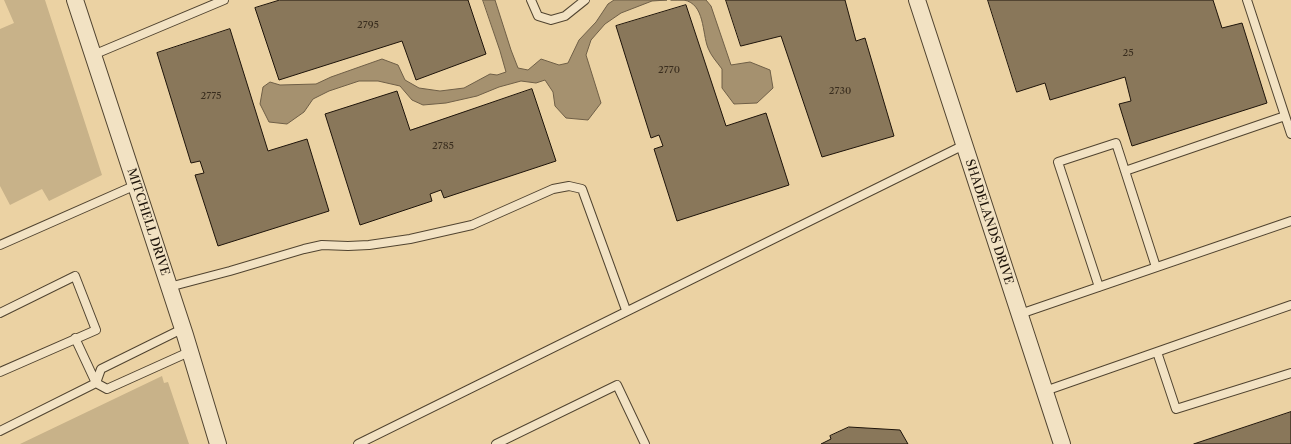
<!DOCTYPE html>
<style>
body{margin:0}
canvas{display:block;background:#ebd2a3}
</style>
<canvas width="1291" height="444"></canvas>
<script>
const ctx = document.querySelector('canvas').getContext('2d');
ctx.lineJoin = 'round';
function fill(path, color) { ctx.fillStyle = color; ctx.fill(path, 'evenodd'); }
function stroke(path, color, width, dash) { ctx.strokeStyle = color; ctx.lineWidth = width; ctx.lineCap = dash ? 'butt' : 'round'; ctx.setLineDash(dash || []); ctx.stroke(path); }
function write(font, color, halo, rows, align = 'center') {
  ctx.font = font + ' "Libre Caslon Text",serif'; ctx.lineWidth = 3; ctx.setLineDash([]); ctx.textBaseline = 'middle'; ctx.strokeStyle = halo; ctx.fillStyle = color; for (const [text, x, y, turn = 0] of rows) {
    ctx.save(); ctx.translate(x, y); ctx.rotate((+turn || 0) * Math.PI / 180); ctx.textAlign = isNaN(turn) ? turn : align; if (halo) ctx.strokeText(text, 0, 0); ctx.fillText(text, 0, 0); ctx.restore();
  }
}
const green = new Path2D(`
 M4,0H45L102,175L49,201L42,189L10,205L0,186V29L14,23Z
 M162,376L164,383L168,382L189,444H20Z`);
const water = new Path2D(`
 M483,0H495L511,50L518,68L528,70L541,59L559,65L568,63L579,40L596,22L608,4L614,0H667L652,1L621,13L605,24L591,40L586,55L601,103L588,120L566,118L555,106L553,92L545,80L536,83L521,81L499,87L477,96L446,103L423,105L412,100L400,86L378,81H359L329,91L313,99L304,112L287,124L269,122L260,104L263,87L270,82L280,85L316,84L331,77L382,59L398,65L405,80L419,88L440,91L464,88L490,74L497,75L506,72L500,51Z
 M671,0H706L711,6L731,65L750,62L770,70L773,88L757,103L734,104L722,88V69C717,62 711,56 708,48C702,33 705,4 684,0C680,0 675,0 671,0Z`);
const building = new Path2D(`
 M280,0H468L486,54L416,80L402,41L279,80L255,8Z
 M726,0H845L856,41L865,38L894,136L822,157L781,36L741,46Z
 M988,0H1213L1222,28L1242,23L1267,103L1132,146L1119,104L1131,101L1125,77L1050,100L1045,83L1017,92Z
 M686,5L726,126L766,113L789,185L677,221L654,149L663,146L659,135L651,138L616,26Z
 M230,29L268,151L307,139L329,211L218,246L195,175L204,173L200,161L191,163L157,53Z
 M532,89L556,161L444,198L441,190L430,194L432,201L360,225L325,114L397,91L410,130Z
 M1291,412V444H1194Z
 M849,427L900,430L908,444H821L831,439L830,436Z`);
const service = new Path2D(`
 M531,0L538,16L551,20L565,16L585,0
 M1247,0L1291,134
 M93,55L224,0
 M1125,171L1285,116
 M0,245L136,185
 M169,287L230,271L304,249L322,245L348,246L369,245L410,239L472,225L553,189L569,186L582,189L626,310
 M1099,287L1058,162L1116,143L1156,267
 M0,313L75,276L96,330L0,372
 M1020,314L1291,221
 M182,329L101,369L96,383L107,389L189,352
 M1157,352L1176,409L1291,373
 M1045,391L1291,305
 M0,431L96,383L75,338
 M358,444L964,145
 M496,444L617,385L645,444`);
const minor = new Path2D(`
 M75,0L185,335L218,444
 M917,0L1062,444`);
const numberNames = [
 ["2795",368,25],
 ["25",1128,53],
 ["2770",669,70],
 ["2730",840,91],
 ["2775",211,96],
 ["2785",443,146]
];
const streetNames = [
 ["MITCHELL DRIVE",148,222,72],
 ["SHADELANDS DRIVE",989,222,72]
];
fill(green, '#c8b289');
fill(water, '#a5916f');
stroke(water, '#6f5f47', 1);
fill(building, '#89775a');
stroke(building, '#1e140a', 1);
stroke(service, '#514430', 10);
stroke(minor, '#514430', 18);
stroke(service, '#f2e2c3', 8);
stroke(minor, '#f2e2c3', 16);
write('10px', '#392d1e', null, numberNames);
write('12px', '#1e140a', '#f2e2c3', streetNames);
</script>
